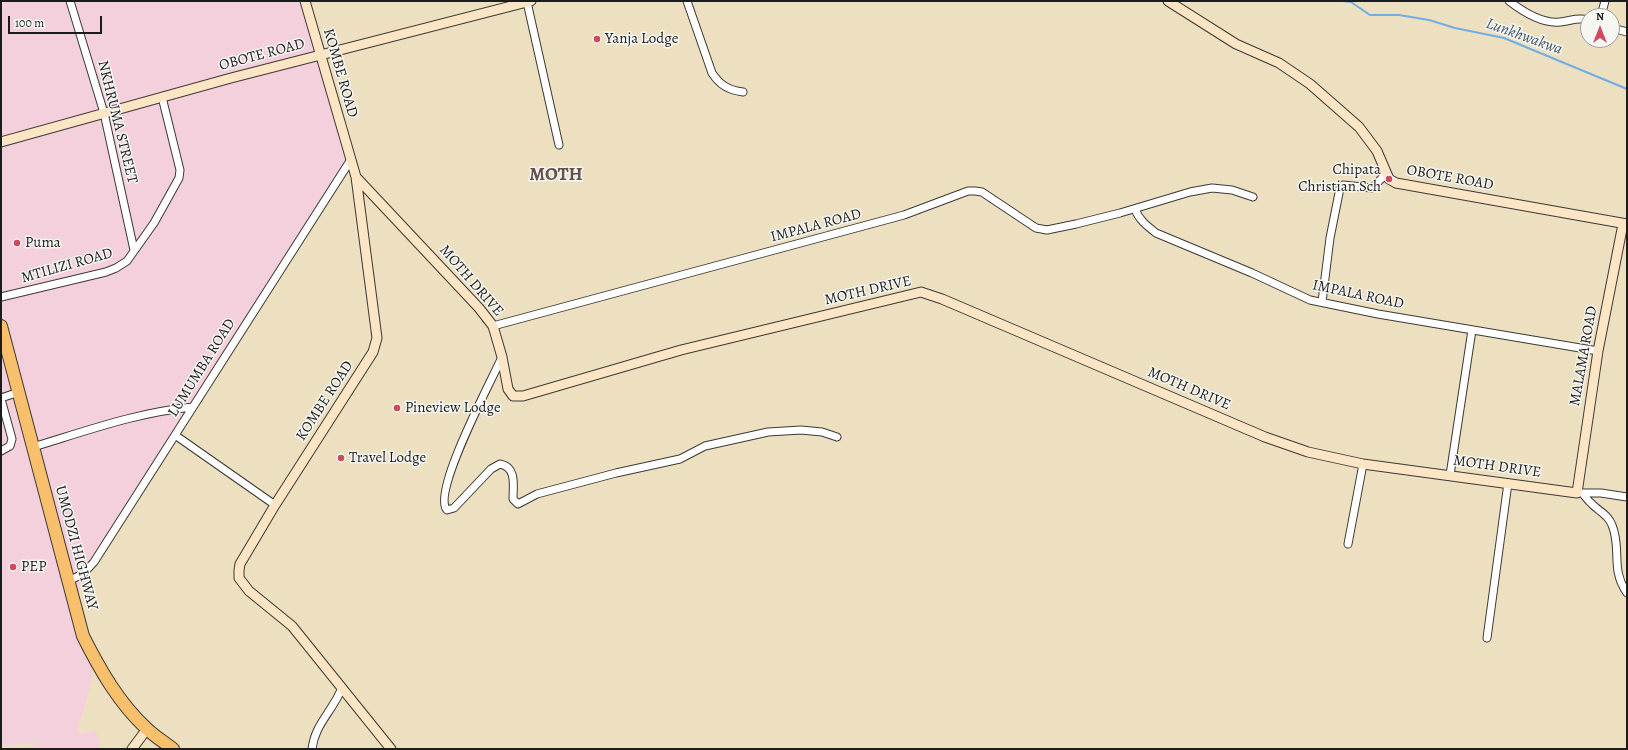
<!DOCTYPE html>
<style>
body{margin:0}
#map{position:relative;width:1628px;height:750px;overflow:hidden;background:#ede0c1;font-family:Alegreya,serif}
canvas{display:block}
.frame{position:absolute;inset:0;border:2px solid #1c1c1c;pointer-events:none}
.north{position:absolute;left:1580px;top:8px;width:40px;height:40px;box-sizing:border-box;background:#f6f6f2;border:1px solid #9f9f9c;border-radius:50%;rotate:0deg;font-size:11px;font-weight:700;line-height:16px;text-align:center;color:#1c1c1c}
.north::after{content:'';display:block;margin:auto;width:14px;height:18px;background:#d1495b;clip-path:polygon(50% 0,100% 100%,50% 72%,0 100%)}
.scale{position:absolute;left:8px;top:16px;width:94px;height:18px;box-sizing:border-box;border:2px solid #1c1c1c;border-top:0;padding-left:5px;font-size:12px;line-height:14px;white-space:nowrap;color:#1c1c1c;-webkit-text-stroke:3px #f6f6f2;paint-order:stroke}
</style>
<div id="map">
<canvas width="1628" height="750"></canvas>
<div class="frame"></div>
<div class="north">N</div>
<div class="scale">100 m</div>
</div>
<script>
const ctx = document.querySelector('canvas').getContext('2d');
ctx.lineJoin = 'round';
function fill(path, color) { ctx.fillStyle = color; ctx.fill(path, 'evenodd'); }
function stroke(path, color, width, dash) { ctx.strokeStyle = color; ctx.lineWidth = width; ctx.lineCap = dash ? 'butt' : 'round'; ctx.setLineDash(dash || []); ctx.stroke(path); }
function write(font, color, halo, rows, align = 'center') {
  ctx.font = font + ' Alegreya,serif'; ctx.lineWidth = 3; ctx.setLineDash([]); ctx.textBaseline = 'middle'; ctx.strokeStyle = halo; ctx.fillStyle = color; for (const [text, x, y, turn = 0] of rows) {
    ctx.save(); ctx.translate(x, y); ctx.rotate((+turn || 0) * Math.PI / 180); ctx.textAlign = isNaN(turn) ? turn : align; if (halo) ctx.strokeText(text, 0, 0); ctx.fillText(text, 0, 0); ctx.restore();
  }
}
const built = new Path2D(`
 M1,1H306L347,170L75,597L93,675L77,734L96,730L100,749H20L44,742L1,746Z`);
const stream = new Path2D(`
 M1343,1L1351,2L1370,15H1399L1429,20L1455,28L1504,38L1627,89`);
const street = new Path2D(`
 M70,1L104,113L134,250
 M687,1L712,73C720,85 728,90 743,92
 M1509,1C1522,11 1543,24 1560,22C1570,21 1578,17 1588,20
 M527,2L559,145
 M1601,16L1605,1
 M1612,28L1627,32
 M1135,209C1139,220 1147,226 1156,233L1252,273L1310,300L1378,314L1598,351
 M1,297L106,272L116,268L127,261L154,223L179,178L180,170L162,97
 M1322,302L1330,238L1340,188L1343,185L1372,188L1386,174
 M493,326L904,215L968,191H975L982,192L1036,228L1047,230L1076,224L1120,213L1190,192L1212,188L1232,190L1253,197
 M502,357C492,380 431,493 447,510L454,508L491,469L500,464C517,467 513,486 513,499L518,504L537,494L616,473L680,459L705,446L768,432L801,430L822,432L837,437
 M1,398L19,392
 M1,399L12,439L10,446L1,451
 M175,435L275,505
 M33,447C86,431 138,412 193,407
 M1450,475L1472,330
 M1581,493H1601L1627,497
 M1583,494C1586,497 1588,501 1591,503C1598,511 1608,514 1612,525C1622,549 1610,569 1627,593
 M1348,544L1363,464
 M69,581L84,573L94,562L350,161
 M1487,638L1508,483
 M312,749C314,732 322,722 331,708C335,702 339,695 342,688`);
const secondary = new Path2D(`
 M305,1L356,177L377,338L373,352L275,505L240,564L239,570V578L249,591L292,626L391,749
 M1168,1L1236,44L1279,63L1310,84L1359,127L1377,151L1389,179L1396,183L1627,224
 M1,142L231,78L531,1
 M356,177L479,308L493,326L502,357L508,389L513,396H523L681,350L921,292L942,299L1265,437L1308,452L1363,464L1577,493L1598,351L1623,224
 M132,749L147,729`);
const highway = new Path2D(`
 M1,326L83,636C100,670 119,703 146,728C154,736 164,742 173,749`);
const markers = [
 [597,39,4,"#d1495b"],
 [1389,179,4,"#d1495b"],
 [17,243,4,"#d1495b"],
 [397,408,4,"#d1495b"],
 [341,458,4,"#d1495b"],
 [13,567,4,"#d1495b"]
];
const poiNames = [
 ["Yanja Lodge",605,39],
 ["Chipata",1381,170,"right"],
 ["Christian Sch",1381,187,"right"],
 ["Puma",25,243],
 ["Pineview Lodge",405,408],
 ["Travel Lodge",349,458],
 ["PEP",21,567]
];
const streetNames = [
 ["OBOTE ROAD",262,55,-15],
 ["KOMBE ROAD",340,73,74],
 ["NKHRUMA STREET",117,122,76],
 ["OBOTE ROAD",1450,178,10],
 ["IMPALA ROAD",816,226,-15],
 ["MTILIZI ROAD",67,266,-16],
 ["MOTH DRIVE",471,281,49],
 ["MOTH DRIVE",868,291,-13],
 ["IMPALA ROAD",1358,295,12],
 ["MALAMA ROAD",1584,356,-80],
 ["LUMUMBA ROAD",202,368,-58],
 ["MOTH DRIVE",1189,389,23],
 ["KOMBE ROAD",325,401,-57],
 ["MOTH DRIVE",1497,467,8],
 ["UMODZI HIGHWAY",76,548,75]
];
const waterNames = [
 ["Lunkhwakwa",1524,37,20]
];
const districtNames = [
 ["MOTH",556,175]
];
fill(built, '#f4cfdc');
stroke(stream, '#73ace3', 2);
stroke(street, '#3b3935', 9);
stroke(secondary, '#3b3935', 11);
stroke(highway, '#3b3935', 14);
stroke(street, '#fff', 7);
stroke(secondary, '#fce5c4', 9);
stroke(highway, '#f8bf6c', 12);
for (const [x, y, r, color] of markers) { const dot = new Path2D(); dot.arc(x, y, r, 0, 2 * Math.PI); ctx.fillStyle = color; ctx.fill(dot); stroke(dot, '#f6f6f2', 1.5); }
write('15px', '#1c1c1c', '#f6f6f2', poiNames, 'left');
write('15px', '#1c1c1c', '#f6f6f2', streetNames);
write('italic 16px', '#3f566c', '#f6f6f2', waterNames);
write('bold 19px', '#674f4b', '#f6f6f2', districtNames);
</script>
